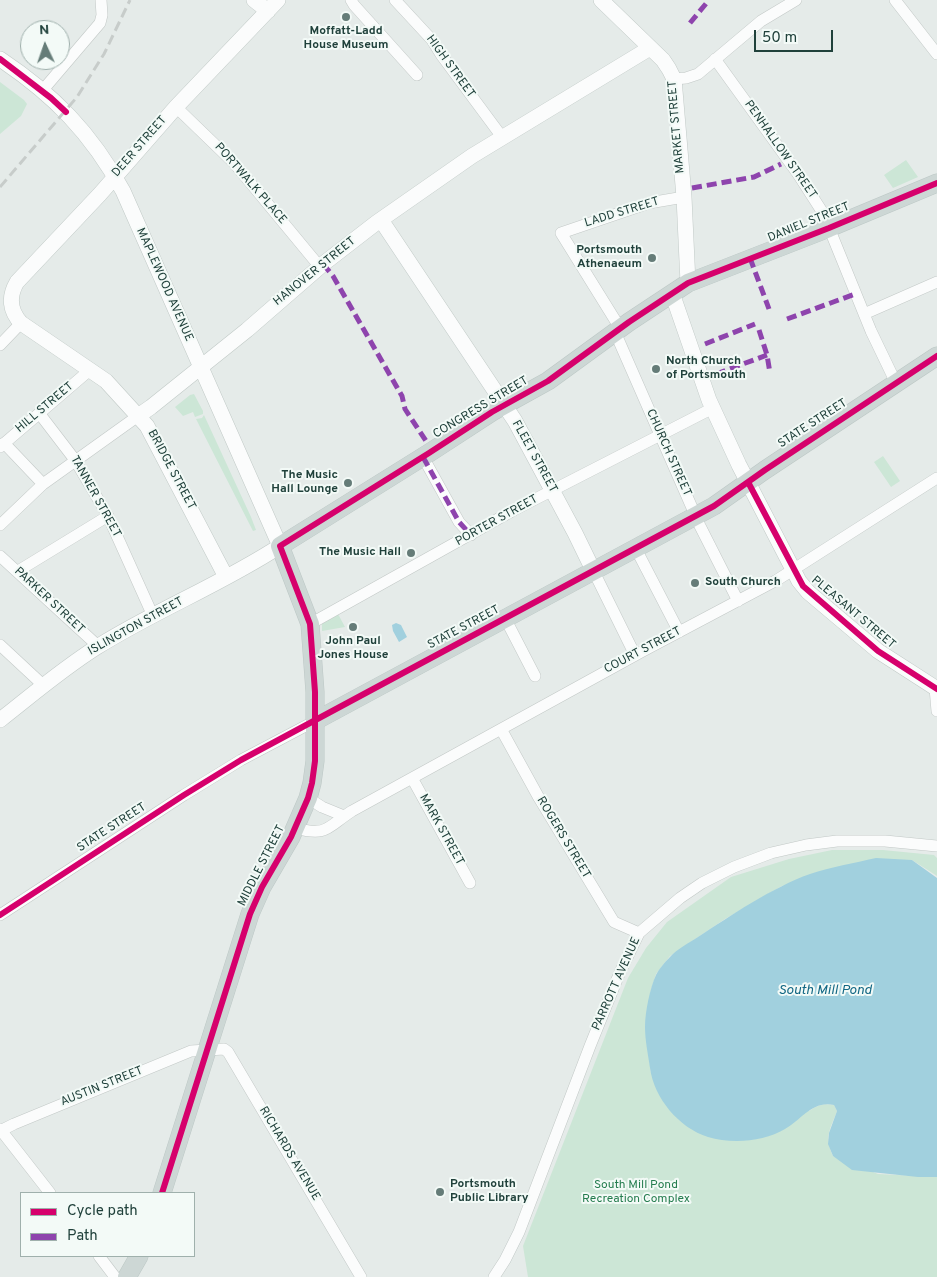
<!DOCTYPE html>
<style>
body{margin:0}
#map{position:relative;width:937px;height:1277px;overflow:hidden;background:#e5ebe9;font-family:Overpass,sans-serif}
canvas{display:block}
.legend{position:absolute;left:20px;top:1192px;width:175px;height:65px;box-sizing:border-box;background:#f3faf7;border:1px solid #9fb0ac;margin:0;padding:6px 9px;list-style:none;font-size:15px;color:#20413b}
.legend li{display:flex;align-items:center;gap:10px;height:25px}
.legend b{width:25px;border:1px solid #9fb0ac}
.north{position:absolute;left:20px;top:20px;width:50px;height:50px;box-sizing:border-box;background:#f3faf7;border:1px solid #9fb0ac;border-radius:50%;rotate:357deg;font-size:14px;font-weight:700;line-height:20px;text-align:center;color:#20413b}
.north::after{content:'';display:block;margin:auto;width:18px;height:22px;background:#657c78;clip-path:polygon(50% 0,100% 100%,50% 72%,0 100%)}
.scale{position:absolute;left:754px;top:30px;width:79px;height:22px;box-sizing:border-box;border:2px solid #20413b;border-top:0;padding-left:6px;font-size:15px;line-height:18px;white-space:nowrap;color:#20413b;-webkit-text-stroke:4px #f3faf7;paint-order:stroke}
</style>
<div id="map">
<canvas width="937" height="1277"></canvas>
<ul class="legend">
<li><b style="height:6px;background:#d6006c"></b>Cycle path</li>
<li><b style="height:6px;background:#8e44ad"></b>Path</li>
</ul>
<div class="north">N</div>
<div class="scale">50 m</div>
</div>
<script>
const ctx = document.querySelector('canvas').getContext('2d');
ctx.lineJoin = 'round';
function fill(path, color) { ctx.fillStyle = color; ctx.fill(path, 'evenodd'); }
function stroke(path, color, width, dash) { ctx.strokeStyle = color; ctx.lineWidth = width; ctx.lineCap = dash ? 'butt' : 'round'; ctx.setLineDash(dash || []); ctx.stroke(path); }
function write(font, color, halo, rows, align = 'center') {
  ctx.font = font + ' Overpass,sans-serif'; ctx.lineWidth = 4; ctx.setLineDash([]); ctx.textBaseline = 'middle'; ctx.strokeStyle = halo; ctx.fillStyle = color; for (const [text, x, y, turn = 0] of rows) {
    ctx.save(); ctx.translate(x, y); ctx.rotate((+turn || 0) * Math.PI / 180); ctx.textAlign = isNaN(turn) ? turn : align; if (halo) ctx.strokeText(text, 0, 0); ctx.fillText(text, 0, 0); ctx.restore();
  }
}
const green = new Path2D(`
 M0,82L24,100L27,104L21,116L0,134Z
 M906,160L918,177L893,188L884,175Z
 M194,394L203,411V414L195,417L193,412L183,416L175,407L190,395Z
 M204,415L251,517L256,530L253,531L196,419L202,418Z
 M883,456L900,481L891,487L874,462Z
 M338,614L345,627L322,631V623Z
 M832,850H883L934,855L937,858V876L912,860L782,886L725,919L670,956L656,974L651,990L645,1026L651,1073L809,1111C818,1105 823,1103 834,1105L837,1111C830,1130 824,1136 833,1156L878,1174L937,1177V1277H528L523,1246L628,978L646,948L667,922L731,877L789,859Z`);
const water = new Path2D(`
 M396,623L401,625L407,637L399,642L393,631L392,625Z
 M876,858L912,860L937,878V1177H918L852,1170L833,1156L828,1144L829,1133L837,1111L834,1105C813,1100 802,1119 785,1129C764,1142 731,1144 708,1137C679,1128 654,1098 650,1068C648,1054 645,1040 645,1027C645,1012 650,988 656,975C659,969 665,962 670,957C677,949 689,943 698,937C730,916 773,887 810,874C831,867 854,863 876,858Z`);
const street = new Path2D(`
 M351,0L354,5L417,75
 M395,0L432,40L442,56L502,137
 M895,0L937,54
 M715,59L798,174L823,213L871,331L896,383
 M674,79L686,78L698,74L761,21L796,0
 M42,91L100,23L102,15L101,0
 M176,107L234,163L320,267
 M864,314L937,282
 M620,328L561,233L649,203L684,197
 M615,332L700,526L738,601
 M0,345L21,323
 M39,413L75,460L108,516L153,616
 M4,443L43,484
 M0,447L91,369
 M423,457L459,522L471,535
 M0,525L43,484L138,416
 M636,549L679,632
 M0,556L98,646
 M18,571L108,516
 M594,572L635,655
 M505,618L535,676
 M310,624L514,510L713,408
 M0,645L43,685
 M935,688L937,711
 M501,729L539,798L614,922L639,933
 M412,778L470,883
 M308,798L322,807L344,816
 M295,828C328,837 327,827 352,811L643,651L777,580L937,478
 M0,915L184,795L241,760L315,721
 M0,1129L50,1193
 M0,1131L14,1124L191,1051L224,1049L228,1052L361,1277
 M99,1256L115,1277
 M494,1277L505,1260L519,1232L590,1046L620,972L639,933L680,898L702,883L734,867L771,853L806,845L837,841H885L937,846`);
const secondary = new Path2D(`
 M254,0L268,11
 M601,0L663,60L669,69L674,79L684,197L688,283
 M0,59C54,95 91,133 123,191L280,546C222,584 156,610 97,647C62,669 32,695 0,720
 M381,220L515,421L575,533L594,572
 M672,293L709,400L739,465L799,581L808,592L878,651L937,689
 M138,416L151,407L247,330L323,264L376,223L472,156L650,48
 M226,577L147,426L106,381L21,323C10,311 8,297 17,282L100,194L176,107L278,0`);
const primary = new Path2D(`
 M315,721L714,506L765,470L937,356
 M162,1193L250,914L262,887L291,837L308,798L312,783L315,761V692L310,624L280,546L429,453L492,412L548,381L629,322L688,283L829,228L937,183
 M127,1277L139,1256`);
const rail = new Path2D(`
 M0,187L77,97L104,54L130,0`);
const quiet = new Path2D(`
 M690,23L709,0
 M692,188L754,177L781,164
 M750,258L769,309
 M323,264L333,276L402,396L405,409L426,441
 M787,319L855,294
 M759,330L767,355L770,373
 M705,344L755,324
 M716,374L767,355
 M423,457L459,522L471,535`);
const cycleway = new Path2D(`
 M0,59L51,98L66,112
 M748,482L803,586L878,651L937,689
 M0,915L184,795L241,760L714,506L765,470L937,356
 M162,1193L250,914L262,887L291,837L308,798L312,783L315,761V692L310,624L280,546L429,453L492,412L548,381L629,322L688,283L829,228L937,183`);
const markers = [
 [346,17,5,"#657c78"],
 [652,258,5,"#657c78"],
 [656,369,5,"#657c78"],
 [348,483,5,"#657c78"],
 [411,553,5,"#657c78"],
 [695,583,5,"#657c78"],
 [353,627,5,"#657c78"],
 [440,1192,5,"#657c78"]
];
const poiNames = [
 ["Moffatt-Ladd",346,32,"center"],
 ["House Museum",346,46,"center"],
 ["Portsmouth",642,251],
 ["Athenaeum",642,265],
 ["North Church",666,362,"left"],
 ["of Portsmouth",666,376,"left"],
 ["The Music",338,476],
 ["Hall Lounge",338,490],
 ["The Music Hall",401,553],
 ["South Church",705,583,"left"],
 ["John Paul",353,642,"center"],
 ["Jones House",353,656,"center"],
 ["Portsmouth",450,1185,"left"],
 ["Public Library",450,1199,"left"]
];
const streetNames = [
 ["HIGH STREET",450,67,54],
 ["MARKET STREET",677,127,-95],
 ["DEER STREET",140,147,-49],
 ["PENHALLOW STREET",780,150,55],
 ["PORTWALK PLACE",250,184,49],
 ["LADD STREET",622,213,-17],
 ["DANIEL STREET",809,223,-22],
 ["HANOVER STREET",315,272,-39],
 ["MAPLEWOOD AVENUE",164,285,66],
 ["HILL STREET",45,408,-40],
 ["CONGRESS STREET",481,408,-31],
 ["STATE STREET",813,424,-33],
 ["CHURCH STREET",668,453,66],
 ["FLEET STREET",534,457,61],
 ["BRIDGE STREET",171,470,62],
 ["TANNER STREET",95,497,61],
 ["PORTER STREET",497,521,-29],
 ["PARKER STREET",49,601,43],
 ["PLEASANT STREET",853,613,40],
 ["ISLINGTON STREET",136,627,-29],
 ["STATE STREET",464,628,-28],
 ["COURT STREET",643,651,-28],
 ["STATE STREET",112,828,-33],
 ["MARK STREET",441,830,61],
 ["ROGERS STREET",563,838,59],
 ["MIDDLE STREET",262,866,-63],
 ["PARROTT AVENUE",617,984,-66],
 ["AUSTIN STREET",102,1087,-22],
 ["RICHARDS AVENUE",289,1154,59]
];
const parkNames = [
 ["South Mill Pond",636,1186],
 ["Recreation Complex",636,1200]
];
const waterNames = [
 ["South Mill Pond",825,991]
];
fill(green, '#cce6d6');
fill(water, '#a1d0de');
stroke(street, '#c2c8c6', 12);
stroke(secondary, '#c0c9c6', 16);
stroke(primary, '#bcc7c5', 19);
stroke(street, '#fbfcfc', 11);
stroke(secondary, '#fbfcfc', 15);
stroke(primary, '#cdd7d5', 18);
stroke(rail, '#c7ccca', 3, [10, 5]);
stroke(quiet, '#8e44ad', 5, [10, 5]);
stroke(cycleway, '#d6006c', 6);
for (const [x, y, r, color] of markers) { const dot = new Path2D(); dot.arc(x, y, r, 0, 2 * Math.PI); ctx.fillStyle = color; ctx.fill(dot); stroke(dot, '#f3faf7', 2); }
write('bold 12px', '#20413b', '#f3faf7', poiNames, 'right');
write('12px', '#20413b', '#f3faf7', streetNames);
write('12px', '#257d4f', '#f3faf7', parkNames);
write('italic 14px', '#126784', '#f3faf7', waterNames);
</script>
